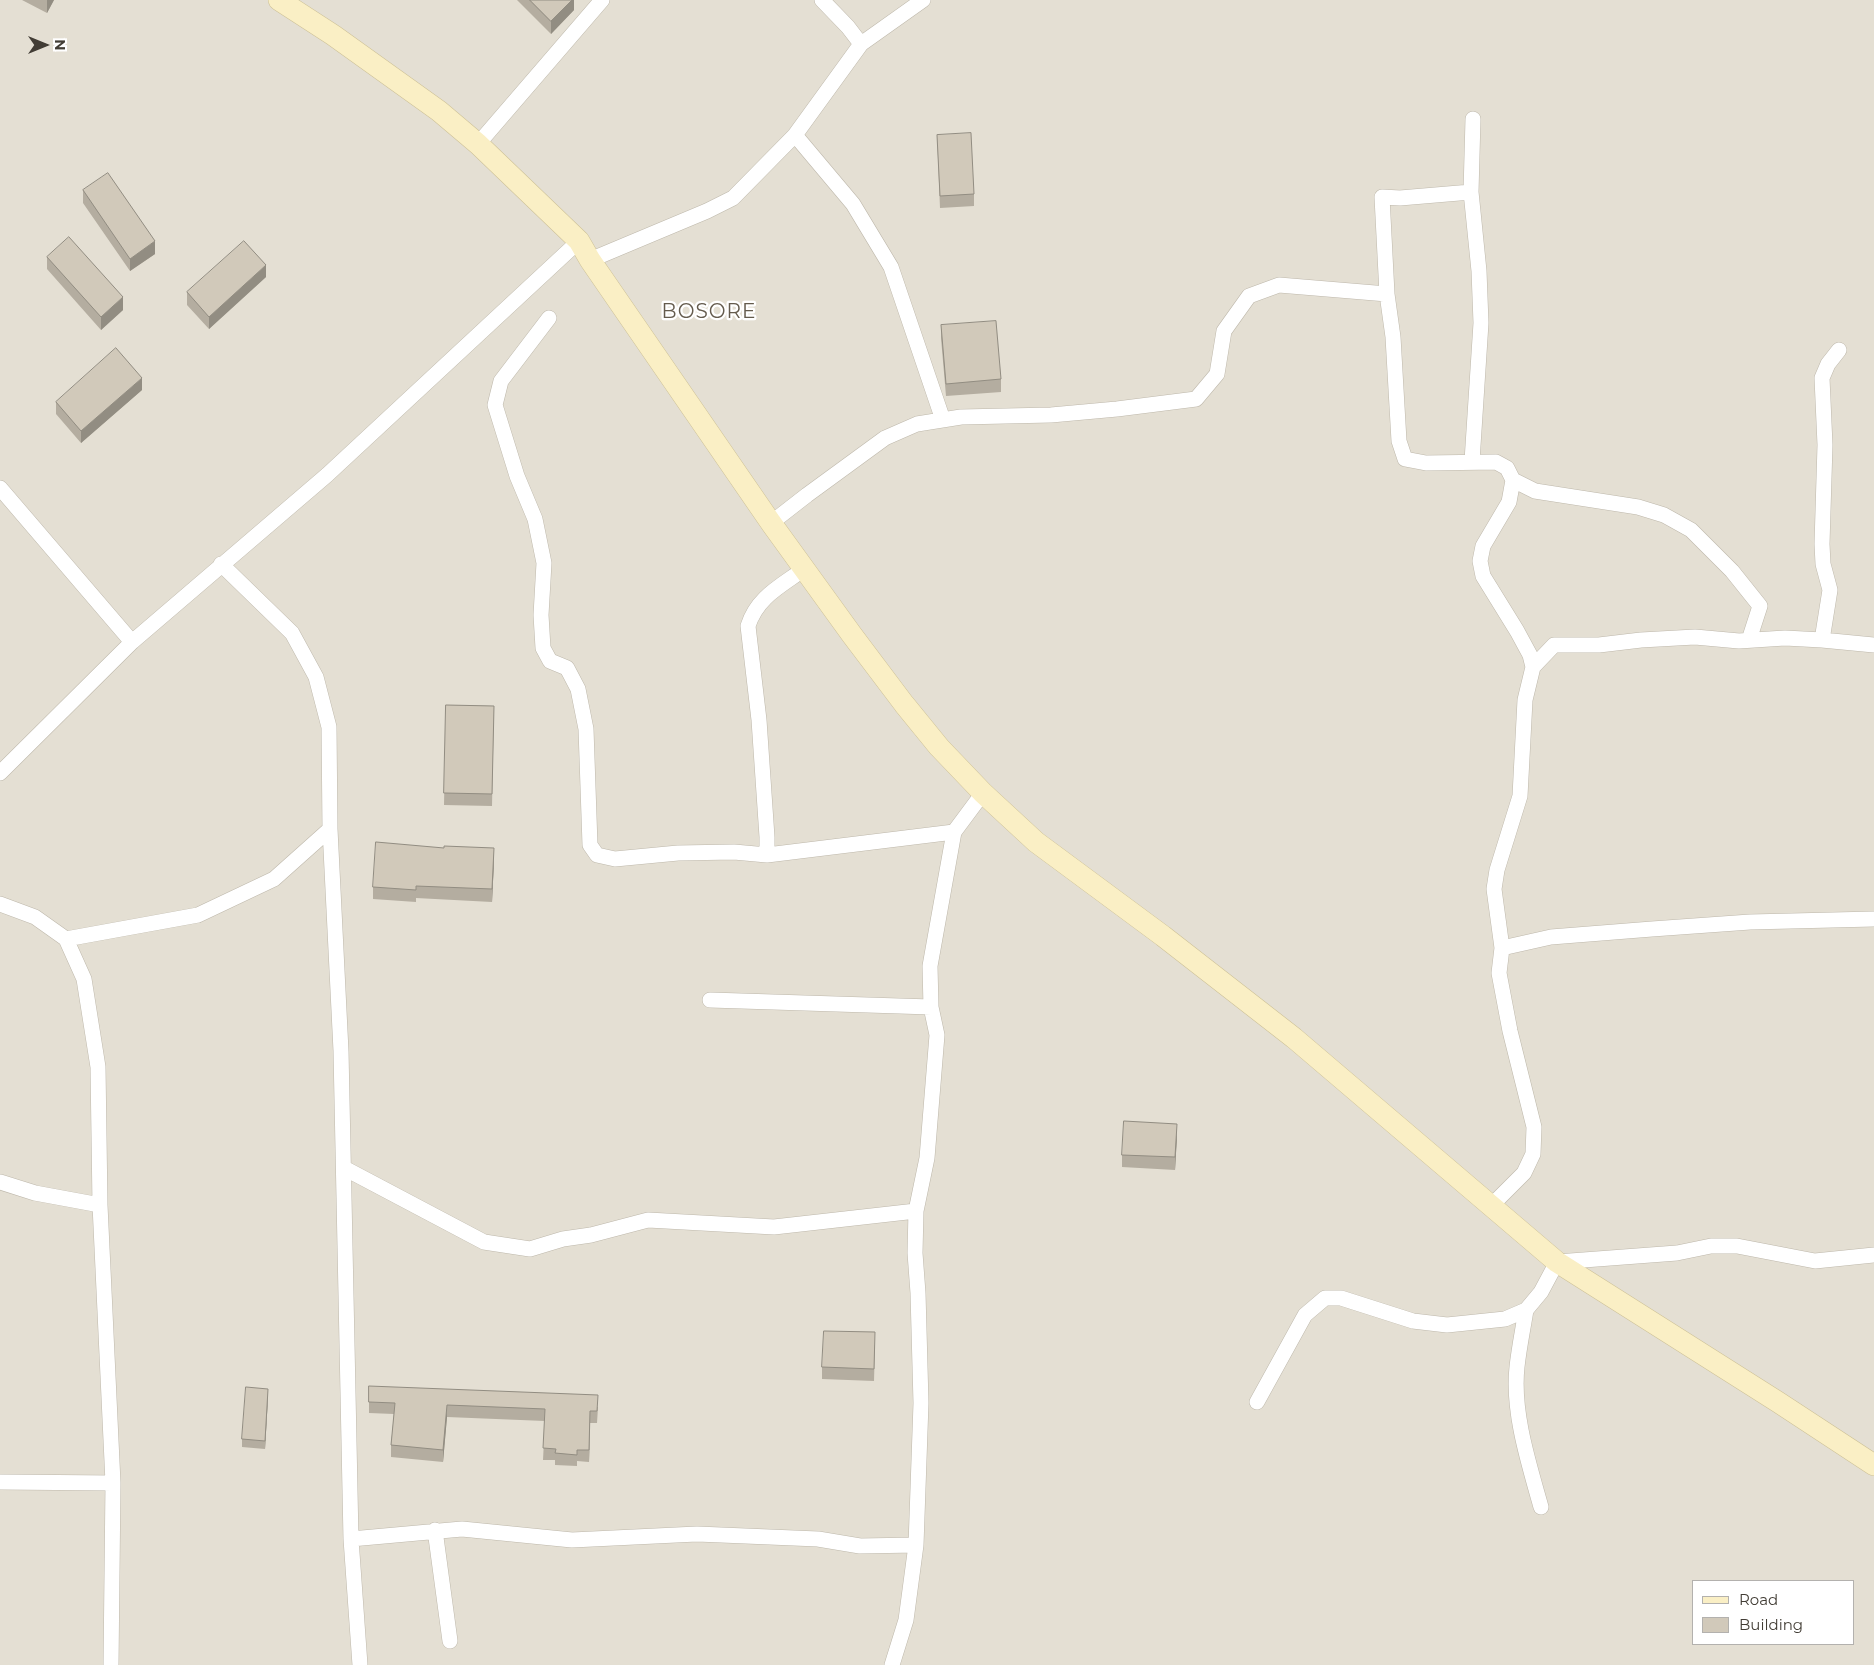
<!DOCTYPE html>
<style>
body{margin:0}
#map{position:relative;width:1874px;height:1665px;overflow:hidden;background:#f1ede4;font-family:Montserrat,sans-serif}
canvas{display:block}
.legend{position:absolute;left:1692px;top:1580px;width:162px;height:65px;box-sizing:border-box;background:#fff;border:1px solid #b3b1ae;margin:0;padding:6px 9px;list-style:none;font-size:15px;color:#423d35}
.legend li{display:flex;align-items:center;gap:10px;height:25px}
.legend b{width:25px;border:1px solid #b3b1ae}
.north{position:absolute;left:20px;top:20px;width:50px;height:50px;-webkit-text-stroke:4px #fff;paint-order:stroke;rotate:90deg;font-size:14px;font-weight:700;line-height:20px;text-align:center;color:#423d35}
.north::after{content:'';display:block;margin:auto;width:18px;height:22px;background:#423d35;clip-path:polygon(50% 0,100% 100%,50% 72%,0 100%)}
</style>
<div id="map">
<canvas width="1874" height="1665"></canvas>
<ul class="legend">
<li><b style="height:6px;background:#faefc5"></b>Road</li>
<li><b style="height:14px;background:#d1c9ba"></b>Building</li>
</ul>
<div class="north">N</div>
</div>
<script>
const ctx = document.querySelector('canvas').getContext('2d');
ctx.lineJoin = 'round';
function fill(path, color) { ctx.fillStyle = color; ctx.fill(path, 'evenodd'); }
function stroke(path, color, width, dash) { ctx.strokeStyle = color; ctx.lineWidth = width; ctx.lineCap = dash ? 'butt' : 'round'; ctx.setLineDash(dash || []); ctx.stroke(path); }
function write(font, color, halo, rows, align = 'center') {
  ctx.font = font + ' Montserrat,sans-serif'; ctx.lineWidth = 4.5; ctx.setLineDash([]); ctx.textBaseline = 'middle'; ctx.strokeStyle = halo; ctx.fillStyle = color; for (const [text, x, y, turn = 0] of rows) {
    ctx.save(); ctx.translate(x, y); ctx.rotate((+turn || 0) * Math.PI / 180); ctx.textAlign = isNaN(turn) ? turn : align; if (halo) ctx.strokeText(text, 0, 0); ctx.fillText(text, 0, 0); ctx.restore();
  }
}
const residential = new Path2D(`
 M0,0H1874V1665H0ZM1693,1581H1853V1644H1693Z`);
const street = new Path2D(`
 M822,0L848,27L861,44
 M795,135L853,204L891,267L943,420
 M478,144L602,0
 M1471,192L1400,198L1382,197L1387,294L1393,337L1399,441L1405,459L1426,463L1496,462L1507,468L1513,480L1509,502L1483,546L1480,561L1483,576L1517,631L1530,655L1533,667
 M590,260L707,211L733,198L795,135L861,44L923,0
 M549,318L501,381L495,405L517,476L535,519L544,563L541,615L543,648L550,661L567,668L578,689L586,729L590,845L597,855L615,859L678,853L734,852L767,855
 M1472,461L1481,323L1479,271L1471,192L1473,119
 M1513,480L1535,491L1638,507L1664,515L1691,530L1732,571L1760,606L1749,640
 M0,488L132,642
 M771,523L807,495L885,438L917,424L961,417L1051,415L1117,409L1196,399L1217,374L1224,331L1249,296L1279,285L1387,294
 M221,564L292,633L316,677L329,727L330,829L341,1051L351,1539L360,1665
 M804,569C781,586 757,597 748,626L759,720L767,837V855L954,832
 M1822,640L1830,590L1823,564L1822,544L1825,445L1822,378L1828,364L1839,350
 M0,773L132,642L327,475L579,241
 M0,904L35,917L66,939L84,979L98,1067L100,1205L113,1483L111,1665
 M66,939L198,915L274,879L330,829
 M1502,948L1494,889L1497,870L1520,796L1525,700L1533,667L1554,645H1599L1641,640L1695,637L1739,641L1785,638L1822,640L1874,645
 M710,1000L931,1007
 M344,1168L484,1242L530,1249L563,1239L591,1235L648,1220L774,1227L916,1211
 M0,1182L35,1193L100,1205
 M1492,1205L1524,1173L1533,1154L1534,1127L1510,1031L1499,973L1502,948L1551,937L1652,929L1750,922L1874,919
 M1526,1310C1523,1329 1519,1348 1517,1367C1512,1412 1529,1464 1541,1507
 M1257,1402L1305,1315L1325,1298H1341L1413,1321L1447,1325L1505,1319L1526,1310L1541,1292L1557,1262L1677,1253L1711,1246H1737L1815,1261L1874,1255
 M0,1482L113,1483
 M435,1530L450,1641
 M351,1539L462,1529L572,1540L697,1534L818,1539L860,1546L916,1545L921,1403L918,1293L915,1253L916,1211L927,1158L937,1035L931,1007L930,966L954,832L983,793
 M892,1665L906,1620L916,1545`);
const secondary = new Path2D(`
 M279,0L333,35L439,111L478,144L579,241L590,260L771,523L852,635L904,704L939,747L983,793L1036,842L1163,936L1294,1038L1557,1262L1778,1402L1874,1465`);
const wall = new Path2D(`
 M22,0H54L47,13Z
 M517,0H574V10L551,34Z
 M937,135L974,194V206L940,208Z
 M83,190L155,254L130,271L83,203Z
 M47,257L123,310L101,330L47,269Z
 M266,277L209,329L187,305V292Z
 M941,325L1001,379V392L946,396L941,338Z
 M142,390L81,443L56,414V402Z
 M446,705L494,706L492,806L444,805Z
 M494,861L492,902L416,898V902L373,899V887Z
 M1177,1136L1175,1170L1122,1167V1155Z
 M875,1345L874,1381L822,1379V1367Z
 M268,1397L265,1449L242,1447V1439Z
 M369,1402L598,1407L597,1423H590L589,1462L577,1461V1466L555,1465V1460H543L545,1421L447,1417L443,1462L391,1457V1445L394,1414L369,1413Z`);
const shadedWall = new Path2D(`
 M47,0H54L47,13Z
 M572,0H574V10L551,34V21Z
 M155,241V254L130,271V259Z
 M266,265V277L209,329V317Z
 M123,297V310L101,330V317Z
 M142,378V390L81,443V431Z
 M494,848V861L492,902V889Z
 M1177,1124V1136L1175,1170V1157Z
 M268,1389V1397L265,1449V1441Z
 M447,1405V1417L443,1462V1450Z
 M590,1411V1423L589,1462V1450Z`);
const building = new Path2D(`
 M530,0H572L551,21Z
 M971,133L974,194L940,196L937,135Z
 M108,173L155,241L130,259L83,190Z
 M69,237L123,297L101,317L47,257Z
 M244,241L266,265L209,317L187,292Z
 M996,321L1001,379L946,384L941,325Z
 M116,348L142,378L81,431L56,402Z
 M446,705L494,706L492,794L444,793Z
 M376,842L444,848V846L494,848L492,889L416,886V890L373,887Z
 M1124,1121L1177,1124L1175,1157L1122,1155Z
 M824,1331L875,1332L874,1369L822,1367Z
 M369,1386L598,1395L597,1411H590L589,1450H577V1455L555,1453L556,1449L543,1448L545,1409L447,1405L443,1450L391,1445L395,1403L369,1402Z
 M246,1387L268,1389L265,1441L242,1439Z`);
const quarterNames = [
 ["BOSORE",709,312]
];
fill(residential, '#e4dfd3');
stroke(street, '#beb8ab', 16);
stroke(secondary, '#cdc197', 22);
stroke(street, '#fff', 15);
stroke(secondary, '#faefc5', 21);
fill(wall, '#b4ada0');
fill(shadedWall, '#928d82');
fill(building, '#d1c9ba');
stroke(building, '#928d82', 1);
ctx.letterSpacing = '1px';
write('20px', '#645b4d', '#fff', quarterNames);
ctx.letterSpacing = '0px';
</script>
